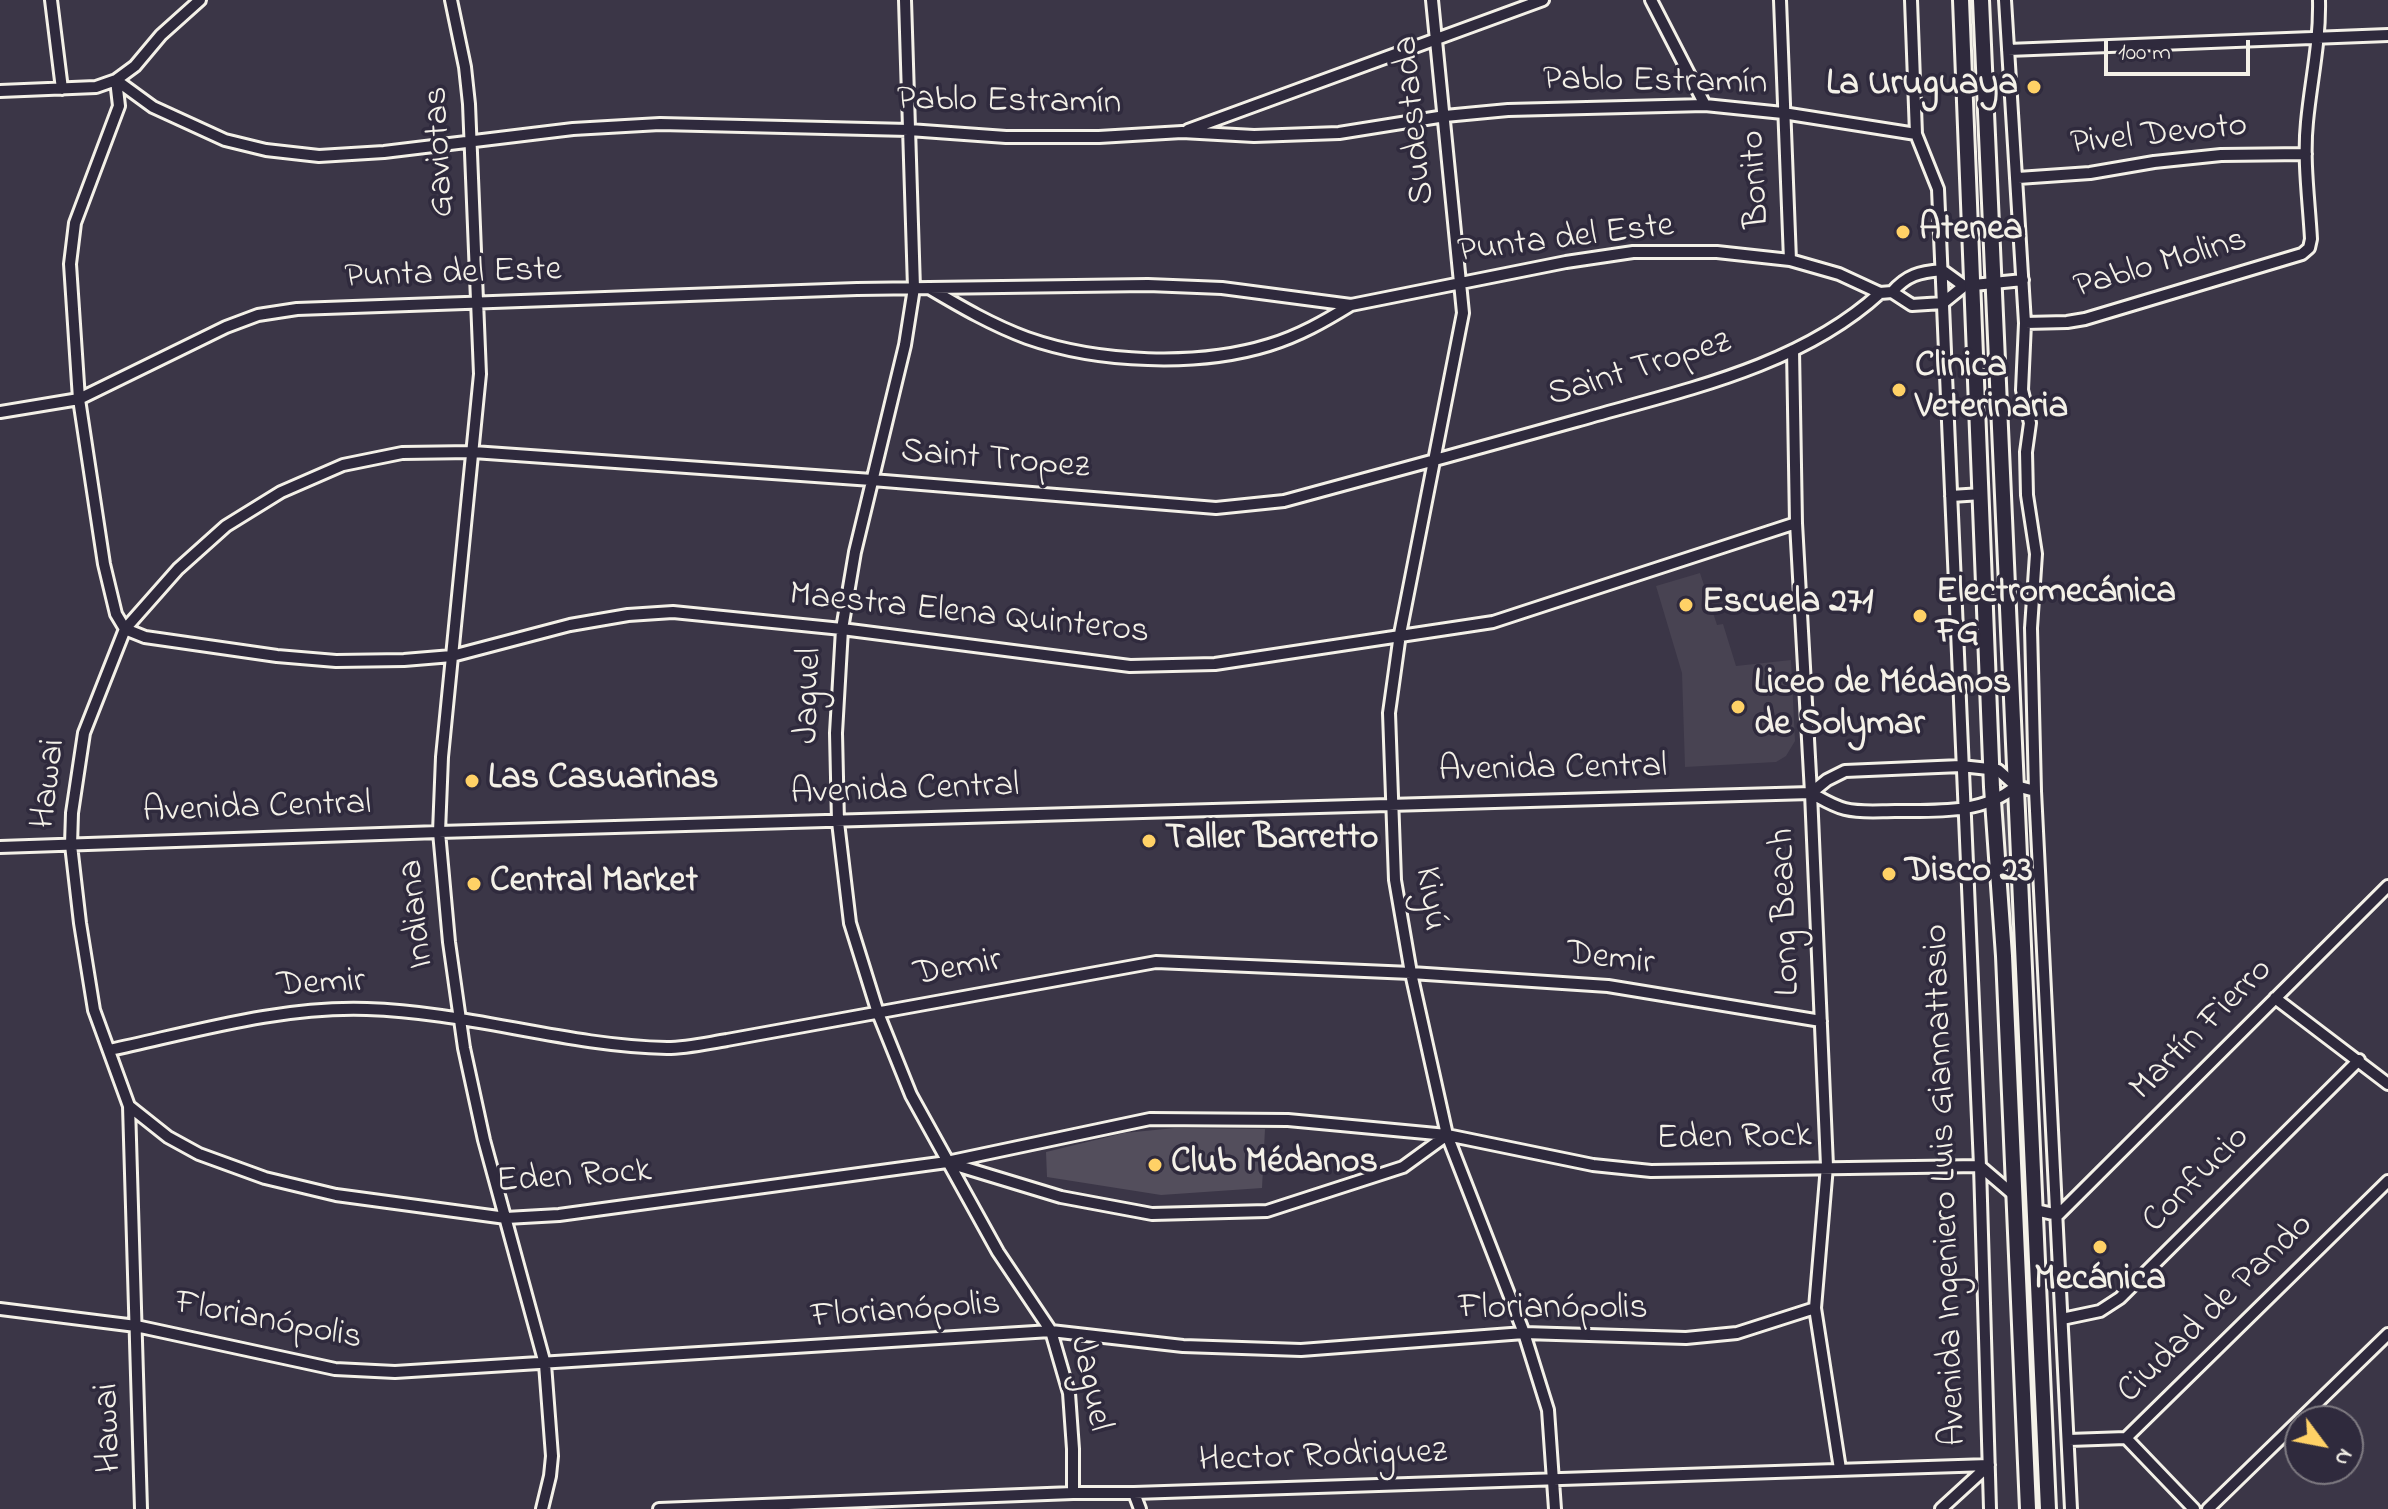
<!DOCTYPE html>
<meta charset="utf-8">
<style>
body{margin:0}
#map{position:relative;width:2388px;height:1509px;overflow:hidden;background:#3b3647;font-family:"Indie Flower",sans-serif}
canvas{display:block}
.north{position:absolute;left:2284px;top:1405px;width:80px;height:80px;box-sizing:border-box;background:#2f2a3d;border:2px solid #7e7a81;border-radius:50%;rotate:122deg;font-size:22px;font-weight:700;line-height:32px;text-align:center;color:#f4f1e8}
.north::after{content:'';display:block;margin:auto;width:28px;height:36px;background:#ffd166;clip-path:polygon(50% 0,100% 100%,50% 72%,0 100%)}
.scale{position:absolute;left:2104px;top:40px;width:146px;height:36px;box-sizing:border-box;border:4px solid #f4f1e8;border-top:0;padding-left:10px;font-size:24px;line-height:28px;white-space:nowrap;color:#f4f1e8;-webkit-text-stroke:6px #2f2a3d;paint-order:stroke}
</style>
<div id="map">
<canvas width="2388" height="1509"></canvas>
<div class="north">N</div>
<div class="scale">100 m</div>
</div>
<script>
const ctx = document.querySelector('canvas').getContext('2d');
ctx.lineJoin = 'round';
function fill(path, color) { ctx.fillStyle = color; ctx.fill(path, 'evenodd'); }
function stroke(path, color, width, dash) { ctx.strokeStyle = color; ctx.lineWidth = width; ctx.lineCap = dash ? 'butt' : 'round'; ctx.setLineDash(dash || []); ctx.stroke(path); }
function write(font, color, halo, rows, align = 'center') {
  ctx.font = font + ' "Indie Flower",sans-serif'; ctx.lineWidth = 7; ctx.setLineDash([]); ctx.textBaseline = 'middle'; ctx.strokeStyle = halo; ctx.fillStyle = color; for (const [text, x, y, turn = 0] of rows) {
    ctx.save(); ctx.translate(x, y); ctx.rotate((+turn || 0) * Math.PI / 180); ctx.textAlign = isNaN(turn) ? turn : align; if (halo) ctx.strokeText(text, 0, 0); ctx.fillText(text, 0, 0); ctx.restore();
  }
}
const built = new Path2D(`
 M1700,573L1717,625L1723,624L1736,666L1791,660L1795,741L1786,756L1776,762L1685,767L1682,673L1656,586Z`);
const green = new Path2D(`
 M2003,794L2010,797L2043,1509H2033L2001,798Z
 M1175,1128L1265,1129L1262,1188L1161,1195L1047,1177L1046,1152L1124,1133Z`);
const minor = new Path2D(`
 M51,0L62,89
 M451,0L465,67L469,104L480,374L442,757L439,832L449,942L464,1048L484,1140L545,1364L552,1456L550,1476L542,1509
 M905,0L914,288L905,345L855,552L842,629L836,733L838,822L850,923L878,1013L911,1095L998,1252L1051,1331L1069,1393L1073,1449V1493
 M1432,0L1463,313L1400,634L1389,713L1395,880L1411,973L1447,1135L1524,1333L1548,1410L1555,1509
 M1651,0L1705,105
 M1780,0L1790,260
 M1911,0L1916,134L1938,189L1980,1166L1990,1509
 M2005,0L2025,323L2022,390L2030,423L2026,452L2027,495L2036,554L2031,628L2035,791L2071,1509
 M2008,50L2388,35
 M116,80L153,107L225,140L266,150L319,156L384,152L573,129L660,124L909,130L1006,137H1099L1182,132L1254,136L1339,133L1445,116L1508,110L1705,105L1783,113L1916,134
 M116,80L119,106L75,223L70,264L79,399L104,564L116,614L125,629
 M0,91L96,87L116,80L135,66L161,35L200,0
 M1188,130L1543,0
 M2018,178L2090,173L2154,162L2221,155L2306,154
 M929,288C961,307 992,325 1027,338C1098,363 1198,367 1269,345C1299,336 1325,321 1351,305
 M1892,292L1912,305L1943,303L1964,286L2023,280
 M2025,323L2067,322L2085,319L2302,254L2309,248L2311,239C2309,201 2303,161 2307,122C2311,80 2320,43 2319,0
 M1793,350L1796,523L1811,793L1827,1166L1815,1308L1840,1469
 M0,412L79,399L226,327L258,315L297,309L857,289L1148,285L1222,288L1351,305L1566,262L1633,252H1717L1790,260L1839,274L1880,293L1892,292C1907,275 1919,272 1942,270L1964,286
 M1951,496L1982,494
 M125,629L145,637L277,656L336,661L404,660L452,656L570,625L628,615L673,612L842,629L1130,666L1215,664L1493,622L1796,523
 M1811,793L1827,780L1845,771L1961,766L1998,770L2016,786L2035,791
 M0,847L439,832L1811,793C1822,799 1833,806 1845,809C1861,813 1879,811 1895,811C1935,811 1984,814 2016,786
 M2275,998L2388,1084
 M110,1050C194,1032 280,1006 367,1009C468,1012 566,1046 667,1048C687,1048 708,1043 727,1040L1156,962L1411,973L1608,986L1821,1021
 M129,1106L168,1137L199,1154L265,1178L336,1195L506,1218L559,1215L947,1162L1150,1119L1288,1120L1447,1135L1593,1165L1651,1171L1980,1166L2015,1196
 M949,1163L1061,1197L1152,1214L1267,1211L1403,1167L1447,1135
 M2035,1210L2058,1215
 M2058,1215L2388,886
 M0,1309L136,1326L335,1369L395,1372L1051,1331L1183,1346L1301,1350L1524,1333L1686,1338L1737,1333L1815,1308
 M2062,1319L2100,1311L2120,1298L2359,1060
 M2126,1438L2194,1509
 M2069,1440L2126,1438L2388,1181
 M1134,1493L1140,1509
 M141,1509L129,1106L94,1010L80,923L71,845L72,813L84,733L125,629L178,569L226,526L281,492L343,465L402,453L473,452L872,480L1216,508L1284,501C1381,475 1479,448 1576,421C1680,391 1798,368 1880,293
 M659,1509L1073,1493H1134L1989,1465
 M1941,1509L1989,1465
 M2208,1509L2388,1334`);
const major = new Path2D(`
 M1961,0L1992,787L2004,956L2028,1509
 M1981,0L2048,1509`);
const markers = [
 [2034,87,8,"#ffd166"],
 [1903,232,8,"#ffd166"],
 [1899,390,8,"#ffd166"],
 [1686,605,8,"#ffd166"],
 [1920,616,8,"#ffd166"],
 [1738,707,8,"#ffd166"],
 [472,781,8,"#ffd166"],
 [1149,841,8,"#ffd166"],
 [1889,874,8,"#ffd166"],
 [474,884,8,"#ffd166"],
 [1155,1165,8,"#ffd166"],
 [2100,1247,8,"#ffd166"]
];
const streetNames = [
 ["Pablo Estramín",1655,84,1],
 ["Pablo Estramín",1009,104,1],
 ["Sudestada",1417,120,-96],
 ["Pivel Devoto",2159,137,-6],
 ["Gaviotas",442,152,-93],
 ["Bonito",1758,179,-93],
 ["Punta del Este",1566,241,-7],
 ["Pablo Molins",2161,266,-16],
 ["Punta del Este",453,276,-2],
 ["Saint Tropez",1640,371,-17],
 ["Saint Tropez",995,462,5],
 ["Maestra Elena Quinteros",969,616,6],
 ["Jaguel",811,696,-88],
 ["Avenida Central",1553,771,-1],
 ["Hawai",51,784,-83],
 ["Avenida Central",905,792,-2],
 ["Avenida Central",257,810,-2],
 ["Kiyú",1428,899,82],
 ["Long Beach",1788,912,-92],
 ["Indiana",419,914,-96],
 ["Demir",1610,961,7],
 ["Demir",958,970,-10],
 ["Demir",321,986,-3],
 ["Martín Fierro",2203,1031,-45],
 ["Eden Rock",1734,1140,-1],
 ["Eden Rock",574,1179,-4],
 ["Confucio",2198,1181,-45],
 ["Avenida Ingeniero Luis Giannattasio",1948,1185,-92],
 ["Ciudad de Pando",2217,1310,-44],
 ["Florianópolis",1553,1311],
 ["Florianópolis",906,1313,-4],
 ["Florianópolis",268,1323,11],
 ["Jaguel",1088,1384,78],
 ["Hawai",111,1428,-92],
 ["Hector Rodriguez",1323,1459,-2]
];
const poiNames = [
 ["La Uruguaya",2018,87,"right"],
 ["Atenea",1919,232],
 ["Clinica",1915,369],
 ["Veterinaria",1915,410],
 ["Electromecánica",1936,595],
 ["FG",1936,636],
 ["Escuela 271",1702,605],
 ["Liceo de Médanos",1754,686],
 ["de Solymar",1754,727],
 ["Las Casuarinas",488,781],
 ["Taller Barretto",1165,841],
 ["Disco 23",1905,874],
 ["Central Market",490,884],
 ["Club Médanos",1171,1165],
 ["Mecánica",2100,1282,"center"]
];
fill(built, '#484352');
fill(green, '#534e5c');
stroke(minor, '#f4f1e8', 16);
stroke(major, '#f4f1e8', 20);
stroke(minor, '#2f2a3d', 10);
stroke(major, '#2f2a3d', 14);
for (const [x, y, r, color] of markers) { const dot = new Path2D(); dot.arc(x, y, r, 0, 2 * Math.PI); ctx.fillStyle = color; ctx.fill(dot); stroke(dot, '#2f2a3d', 3); }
write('36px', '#f4f1e8', '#2f2a3d', streetNames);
write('bold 36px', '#f4f1e8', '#2f2a3d', poiNames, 'left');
</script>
